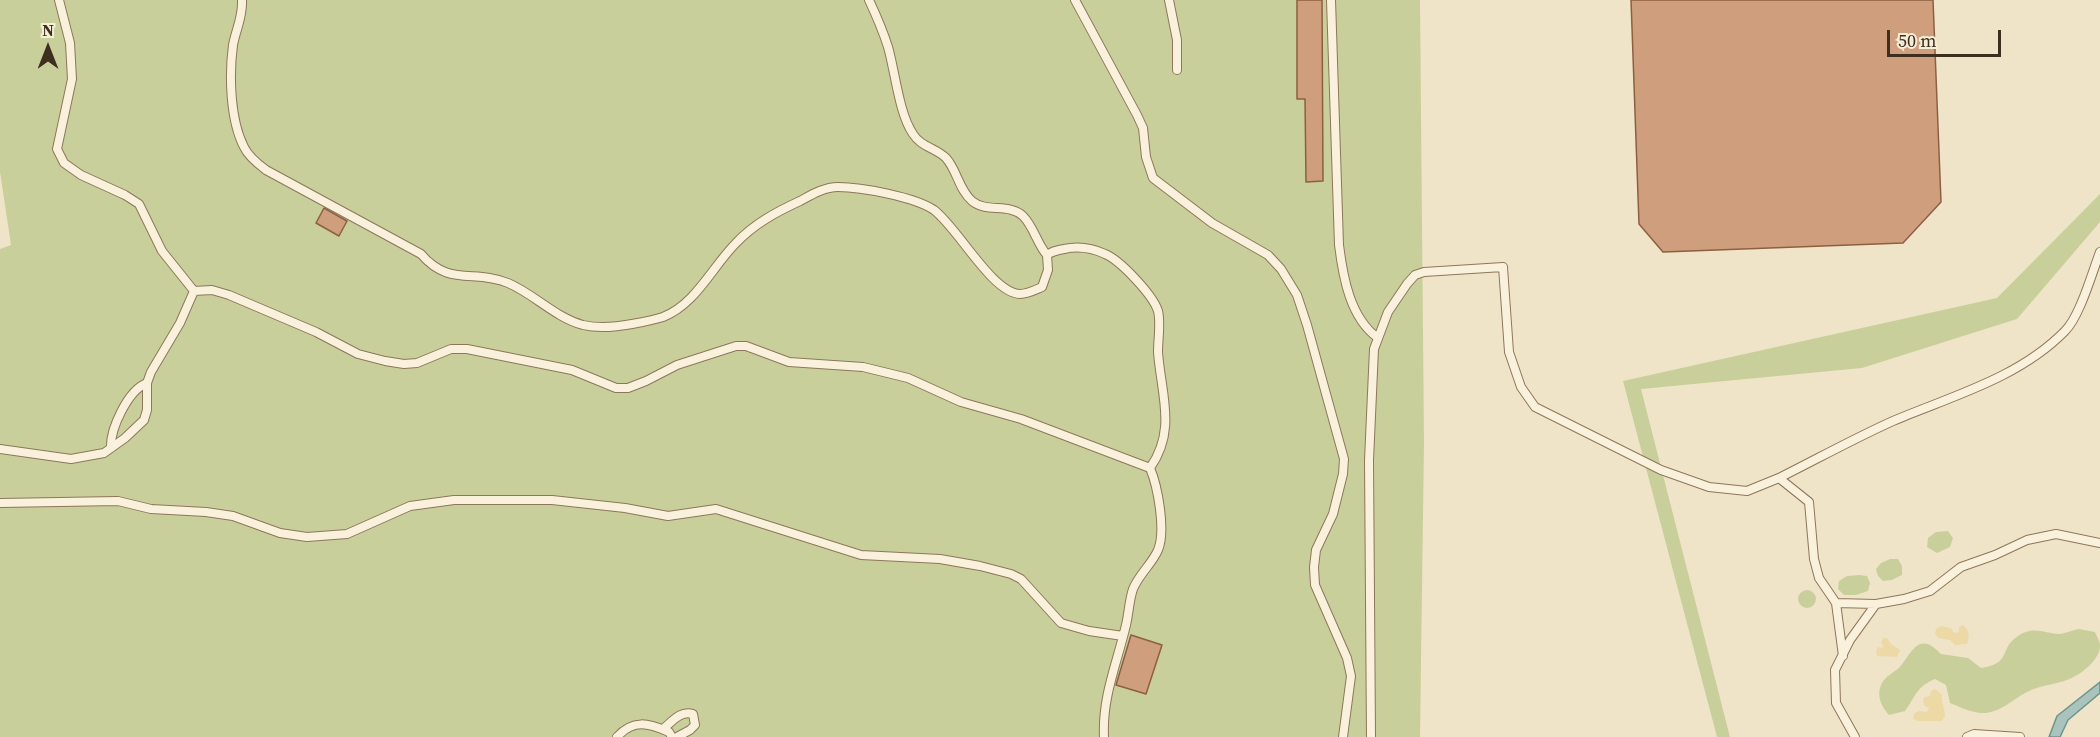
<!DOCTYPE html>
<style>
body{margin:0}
#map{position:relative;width:2100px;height:737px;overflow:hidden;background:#f0e4c8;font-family:"Source Serif 4",serif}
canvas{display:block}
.north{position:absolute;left:18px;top:18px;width:60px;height:60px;-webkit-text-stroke:4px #f7eed8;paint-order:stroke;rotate:0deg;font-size:16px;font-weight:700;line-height:24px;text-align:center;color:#3d2e20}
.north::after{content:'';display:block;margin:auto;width:21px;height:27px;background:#3d2e20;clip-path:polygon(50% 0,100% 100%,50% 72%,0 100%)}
.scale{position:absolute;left:1887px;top:30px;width:114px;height:27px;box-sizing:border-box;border:3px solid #3d2e20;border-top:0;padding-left:8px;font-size:18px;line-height:21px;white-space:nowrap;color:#3d2e20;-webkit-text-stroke:4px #f7eed8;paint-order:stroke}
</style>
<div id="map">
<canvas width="2100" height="737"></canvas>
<div class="north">N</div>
<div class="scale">50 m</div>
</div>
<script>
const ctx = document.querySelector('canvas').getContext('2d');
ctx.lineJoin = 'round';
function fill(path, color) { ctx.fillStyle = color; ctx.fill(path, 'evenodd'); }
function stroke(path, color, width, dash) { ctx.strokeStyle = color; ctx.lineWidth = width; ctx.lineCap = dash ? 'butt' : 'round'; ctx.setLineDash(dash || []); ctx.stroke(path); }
const green = new Path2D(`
 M0,0H1420L1424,443L1420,737H0V249L11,245L0,172Z
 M2100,194V222L2017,319L1862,368L1641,389L1730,737H1717L1623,381L1997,298Z
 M1948,531L1953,538L1950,547L1937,553L1927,547L1928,538L1936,532Z
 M1890,559H1898L1902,566V575L1892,580L1883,581L1878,576L1876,569L1881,563Z
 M1859,575L1867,576L1870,583L1868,591L1856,595H1844L1838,589L1839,581L1847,576Z
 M1798 599a9 9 0 1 1 18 0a9 9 0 1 1-18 0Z
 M2079,629L2095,632C2096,635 2100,641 2100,645C2100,661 2080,675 2067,680C2053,685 2040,685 2027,692C2012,700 1999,714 1981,713C1970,712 1960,707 1950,703L1946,685L1935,679C1916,687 1916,696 1905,711L1889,715C1880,705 1875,692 1884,680C1888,675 1894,672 1899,668C1912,652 1919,630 1941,654L1968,658L1981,668C2013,663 1998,649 2018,636C2034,625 2045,634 2060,634C2066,633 2073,630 2079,629Z`);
const sand = new Path2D(`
 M1963,625C1969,629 1970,637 1967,644L1955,645L1950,640L1938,638L1935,634L1936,629L1941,626L1951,628L1954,633L1959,632V627Z
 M1883,638H1887L1891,644L1900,650L1897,657L1877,656L1876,651L1878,647L1882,648L1884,645L1881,644Z
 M1935,689L1942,695C1941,704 1945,708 1945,716L1942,721H1917L1913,718L1915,713L1919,711L1927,712L1929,708L1924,705L1923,700L1924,697L1930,696L1931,691Z`);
const water = new Path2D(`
 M2100,682V693L2068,720L2060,737H2049L2057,716Z`);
const building = new Path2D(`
 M1297,0H1322L1323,181L1306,182L1305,99H1297Z
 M1631,0H1933L1941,202L1903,243L1663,252L1639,224Z
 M324,208L347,221L339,236L316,223Z
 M1131,635L1162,645L1146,694L1116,685Z`);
const lane = new Path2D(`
 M242,0C243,17 236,29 233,45C229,75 230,120 244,147C248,156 258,164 266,170L421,254C449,287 474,269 508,283C534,294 556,318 583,325C600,329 616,327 632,324C643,322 654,320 663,317C696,304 712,267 736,243C754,224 776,212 800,201C811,195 824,187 838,187C861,187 915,197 934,210C958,228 992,293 1020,294C1028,294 1035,290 1042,287L1048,270L1047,255C1052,251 1058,250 1064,249C1078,246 1092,248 1105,254C1120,260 1153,295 1158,311C1161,323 1158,339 1158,352C1161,394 1177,430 1150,468
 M869,0C876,15 883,31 888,47C895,71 899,114 913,134C921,147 936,148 946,158C957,170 959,190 972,201C986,213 1010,203 1023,216C1034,227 1037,244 1047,255
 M1075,0L1137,115L1143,128L1146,157L1153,178L1212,223L1268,255L1281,269L1297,295L1307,325L1344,459L1343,474L1333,514L1316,550L1314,567L1315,585L1347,658L1351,676L1343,737
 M1169,0L1177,40V70
 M1331,0L1339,245C1343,277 1350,318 1378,338
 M194,291L212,290L229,295L316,332L358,354L385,361L404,364L417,363L451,349H467L572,370L616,388H628L646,381L677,365L736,346H746L789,362L863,367L908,378L961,402L1021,419L1150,468C1158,487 1166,531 1158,550C1152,564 1139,574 1133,589C1129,601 1129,612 1126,625C1117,663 1102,697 1104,737
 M111,448C110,429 128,390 147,383
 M0,449L71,459L104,453L125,438L144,420L147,410V383L151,372L180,323L194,291L162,251L139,204L125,195L81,175L64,163L57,149L72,79L70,43L59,0
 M1779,478C1817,459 1855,438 1893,421C1952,396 2019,378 2065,331C2080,316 2092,273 2100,252
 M0,503L118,501L151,509L206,512L233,516L280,533L307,537L347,534L410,506L454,500H552L625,508L668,516L716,509L861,555L940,559L980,566L1011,574L1021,579L1061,623L1089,631L1123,636
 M1836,603L1876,604
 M663,729C672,722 680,710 693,714L695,725L690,730L677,737
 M617,737C633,719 648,723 669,732L672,737
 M1371,737L1369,460L1374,349L1388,312L1407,284L1415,275L1424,272L1503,267L1509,352L1521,387L1535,407L1661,470L1709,487L1747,491L1779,478L1809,502L1814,559L1819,578L1836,603L1843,656
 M1855,737L1836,703L1835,670L1850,640L1876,604L1904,599L1930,591L1961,567L1995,555L2027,540L2056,534L2100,543
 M1967,737L1974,734L2020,737`);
fill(green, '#c9cf9b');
fill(sand, '#ecd9a5');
fill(water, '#a9c4bc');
stroke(water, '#6f938a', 1.5);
fill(building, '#cf9f7d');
stroke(building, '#8d5f41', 1.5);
stroke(lane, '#8d765c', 10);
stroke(lane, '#faf1dc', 8);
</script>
